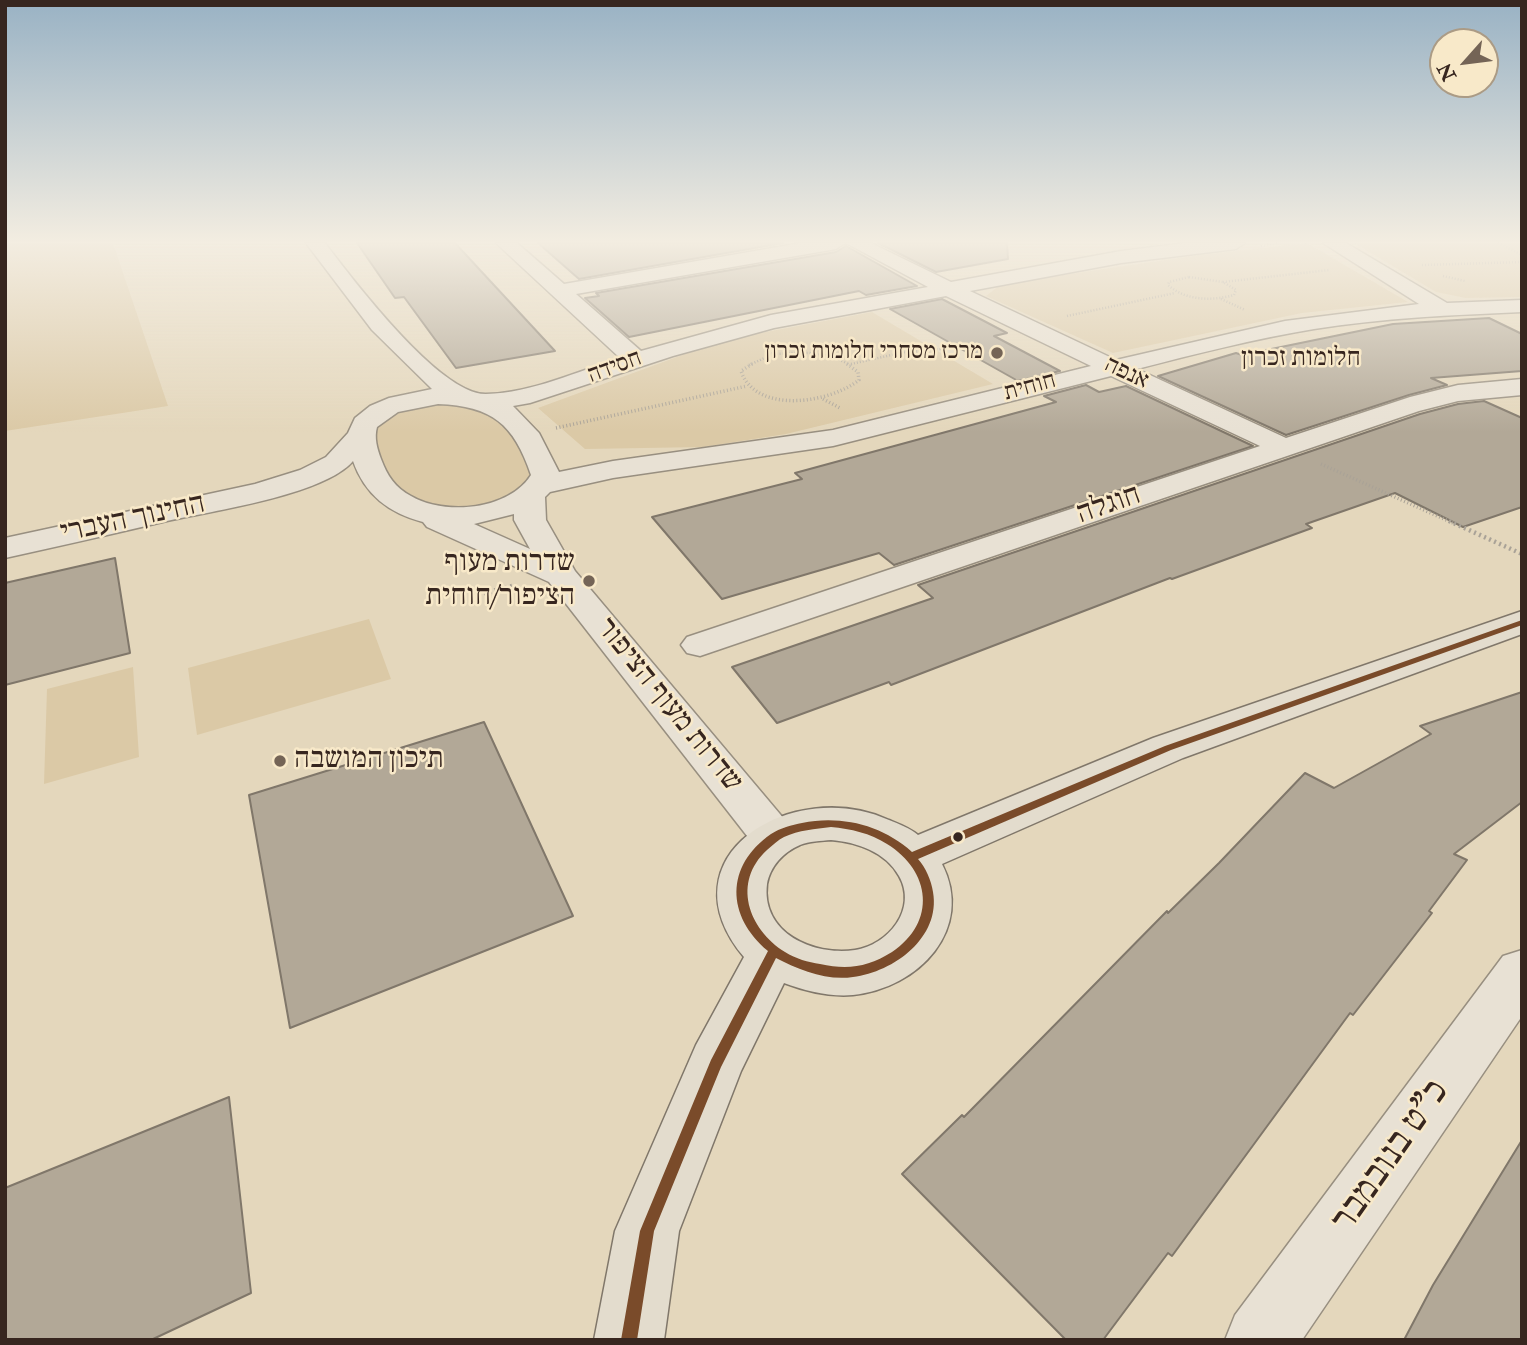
<!DOCTYPE html>
<meta charset="utf-8">
<style>
body{margin:0}
#map{position:relative;width:1527px;height:1345px;overflow:hidden;background:#e4d7bc;font-family:"IM FELL Double Pica",serif}
canvas{display:block}
.frame{position:absolute;inset:0;border:7px solid #37261f;pointer-events:none}
.north{position:absolute;left:1429px;top:28px;width:70px;height:70px;box-sizing:border-box;background:#f8e9c9;border:2px solid #ab9b85;border-radius:50%;rotate:242deg;font-size:19px;font-weight:700;line-height:28px;text-align:center;color:#37261f}
.north::after{content:'';display:block;margin:auto;width:24px;height:32px;background:#746456;clip-path:polygon(50% 0,100% 100%,50% 72%,0 100%)}
</style>
<div id="map">
<canvas width="1527" height="1345"></canvas>
<div class="frame"></div>
<div class="north">N</div>
</div>
<script>
const ctx = document.querySelector('canvas').getContext('2d');
ctx.lineJoin = 'round';
function fill(path, color) { ctx.fillStyle = color; ctx.fill(path, 'evenodd'); }
function stroke(path, color, width, dash) { ctx.strokeStyle = color; ctx.lineWidth = width; ctx.lineCap = dash ? 'butt' : 'round'; ctx.setLineDash(dash || []); ctx.stroke(path); }
function write(font, color, halo, rows, align = 'center') {
  ctx.font = font + ' "IM FELL Double Pica","Frank Ruhl Libre",serif'; ctx.lineWidth = 5; ctx.setLineDash([]); ctx.textBaseline = 'middle'; ctx.strokeStyle = halo; ctx.fillStyle = color; for (const [text, x, y, turn = 0] of rows) {
    ctx.save(); ctx.translate(x, y); ctx.rotate((+turn || 0) * Math.PI / 180); ctx.textAlign = isNaN(turn) ? turn : align; if (halo) ctx.strokeText(text, 0, 0); ctx.fillText(text, 0, 0); ctx.restore();
  }
}
const green = new Path2D(`
 M5,243H113L168,406L5,431Z
 M1307,243L1408,302L1302,313L1113,353L986,296L1001,284L1199,255Z
 M1354,243H1522V297L1466,298L1436,292Z
 M872,312L993,384L786,434L703,447L585,449L538,408L723,340Z
 M439,402L471,404L509,426L532,471C514,512 427,518 396,488C379,471 376,451 374,429L392,414Z
 M369,619L391,679L197,735L188,668Z
 M133,667L139,757L44,784L47,689Z`);
const building = new Path2D(`
 M357,243H455L555,351L456,368L404,297L395,298Z
 M538,243H783L579,279Z
 M878,243H1007L1008,259L936,272Z
 M846,246L917,286L866,295L859,291L629,337L585,298L599,296L596,293L836,252Z
 M942,299L1007,333L994,336L1060,371L1018,381L890,309Z
 M1489,318L1522,334V371L1431,378L1447,385L1409,395L1286,435L1158,376L1236,353L1242,355L1393,324Z
 M1086,385L1099,392L1126,386L1253,446L894,565L879,553L722,599L652,517L802,479L795,473L1056,402L1044,396Z
 M1484,401L1522,418V507L1463,527L1395,493L1306,524L1312,528L1172,579L1170,578L891,685L889,682L777,723L732,667L933,598L918,585L1420,414L1458,404Z
 M115,558L130,653L5,685V583Z
 M1522,692V802L1454,854L1467,860L1429,911L1432,913L1353,1015L1350,1013L1172,1256L1168,1253L1103,1340H1066L902,1174L962,1115L964,1117L1167,911L1168,913L1219,863L1305,773L1334,788L1431,734L1420,726Z
 M484,722L573,916L290,1028L249,795Z
 M229,1097L251,1293L151,1340H5V1188Z
 M1522,1140V1340H1404L1433,1285Z`);
const pathFar2 = new Path2D(`
 M1498,243L1522,255
 M1261,246L1279,243
 M1422,265L1522,262
 M1443,276L1465,281
 M1189,277L1223,282L1236,290L1234,295C1212,301 1186,301 1168,285L1169,282Z
 M1223,282L1329,270
 M1221,299L1245,310
 M1067,316L1175,293
 M765,351C775,356 783,353 794,353C814,352 832,355 850,365
 M851,364L905,352L942,349
 M749,365L771,355`);
const pathFar1 = new Path2D(`
 M752,364L741,371C756,415 830,403 859,380L858,372L847,364
 M823,399L840,408
 M556,428L747,386
 M1321,464L1453,523`);
const path = new Path2D(`
 M1449,521L1522,554
 M473,596L512,586`);
const minor = new Path2D(`
 M306,243H325C353,280 440,395 486,394C532,393 578,371 620,358L496,243H517L564,284L801,243H845L836,249L576,294L641,351L771,315L928,287L846,243H871L951,282L1121,251L1186,243H1245L1236,249L1121,263L970,291L1116,360L1285,321L1419,304L1323,243H1346L1447,303L1522,300V312C1452,315 1383,318 1314,329C1254,339 1195,354 1137,369L1286,438L1410,397L1458,385L1522,379V395L1458,401L1419,411L700,656L687,653L681,645L687,637L1260,446L1111,376L833,446L613,478L550,492L545,497L546,520L575,571L790,826L797,838L790,850L774,855L758,850L549,582L427,527L423,522C389,513 365,495 353,461C324,495 212,511 167,521C113,534 59,546 5,558V538L255,484L300,470L326,457L348,433L355,418L370,406L389,398L432,389L372,330ZM946,296L1091,366L833,430L613,461L559,472L539,433L513,406L530,403L673,356L774,328ZM438,404C492,406 514,424 531,475C509,510 445,516 411,496C395,488 387,475 381,459C377,448 374,438 377,427L398,412ZM514,514V520L530,549L474,524Z
 M1522,950V1016L1302,1340H1225L1235,1315L1503,956Z`);
const major = new Path2D(`
 M1522,611V634L1183,758L942,864C975,929 919,988 853,995C830,997 805,991 784,983L741,1071L679,1231L664,1340H594L615,1231L696,1045L744,957C660,856 793,776 889,820C899,824 910,828 918,835L1153,738ZM831,840C856,842 886,852 899,876C918,909 888,945 855,950C813,956 761,933 767,884C770,867 783,852 800,845C809,841 821,841 831,840Z`);
const bus1 = new Path2D(`
 M1522,620V625L1171,750L918,859C926,868 931,880 933,892C941,937 894,972 853,977C827,981 799,970 776,958L721,1067L654,1231L637,1340H621L640,1231L711,1060L768,951C726,916 725,866 771,834C780,828 792,825 802,823C841,815 882,825 912,852L1165,746ZM831,827C851,829 870,833 887,844C931,871 937,922 892,952C868,967 848,970 820,964C808,962 796,959 785,952C748,929 732,882 767,850C773,845 778,840 784,837C799,830 815,829 831,827Z`);
const markers = [
 [997,353,7,"#746456"],
 [589,581,7,"#746456"],
 [280,761,7,"#746456"],
 [958,837,6,"#37261f"]
];
const farPoinames = [
 ["מרכז מסחרי חלומות זכרון",983,353]
];
const farStreetnames = [
 ["חסידה",615,368,-20],
 ["אנפה",1126,374,25],
 ["חוחית",1030,388,-15]
];
const farNeighbourhoodnames = [
 ["חלומות זכרון",1301,359]
];
const streetNames = [
 ["חוגלה",1109,506,-19],
 ["החינוך העברי",133,520,-12],
 ["שדרות מעוף הציפור",668,706,51]
];
const poiNames = [
 ["שדרות מעוף",575,564],
 ["הציפור/חוחית",575,598],
 ["תיכון המושבה",294,761,"left"]
];
const nearStreetnames = [
 ["כ\"ט בנובמבר",1392,1157,-55]
];
fill(green, '#dbc9a6');
fill(building, '#b2a897');
stroke(building, '#80776a', 2);
stroke(minor, '#988f80', 3);
stroke(major, '#80776a', 3);
stroke(pathFar2, '#a9a297', 2.5, [1, 2]);
stroke(pathFar1, '#a9a297', 3.5, [1, 2.5]);
stroke(path, '#a9a297', 4.5, [2, 3.5]);
fill(minor, '#e8e1d4');
fill(major, '#e3dccd');
fill(bus1, '#7a4b2a');
const sky = ctx.createLinearGradient(0, 0, 0, 432);
sky.addColorStop(0, '#99b2c4');
sky.addColorStop(0.56, '#f3ede1');
sky.addColorStop(1, '#f3ede100');
ctx.fillStyle = sky;
ctx.fillRect(0, 0, 1527, 432);
for (const [x, y, r, color] of markers) { const dot = new Path2D(); dot.arc(x, y, r, 0, 2 * Math.PI); ctx.fillStyle = color; ctx.fill(dot); stroke(dot, '#f8e9c9', 2.5); }
write('24px', '#37261f', '#f8e9c9', farPoinames, 'right');
write('24px', '#37261f', '#f8e9c9', farStreetnames);
write('26px', '#37261f', '#f8e9c9', farNeighbourhoodnames);
write('30px', '#37261f', '#f8e9c9', streetNames);
write('30px', '#37261f', '#f8e9c9', poiNames, 'right');
write('37px', '#37261f', '#f8e9c9', nearStreetnames);
</script>
